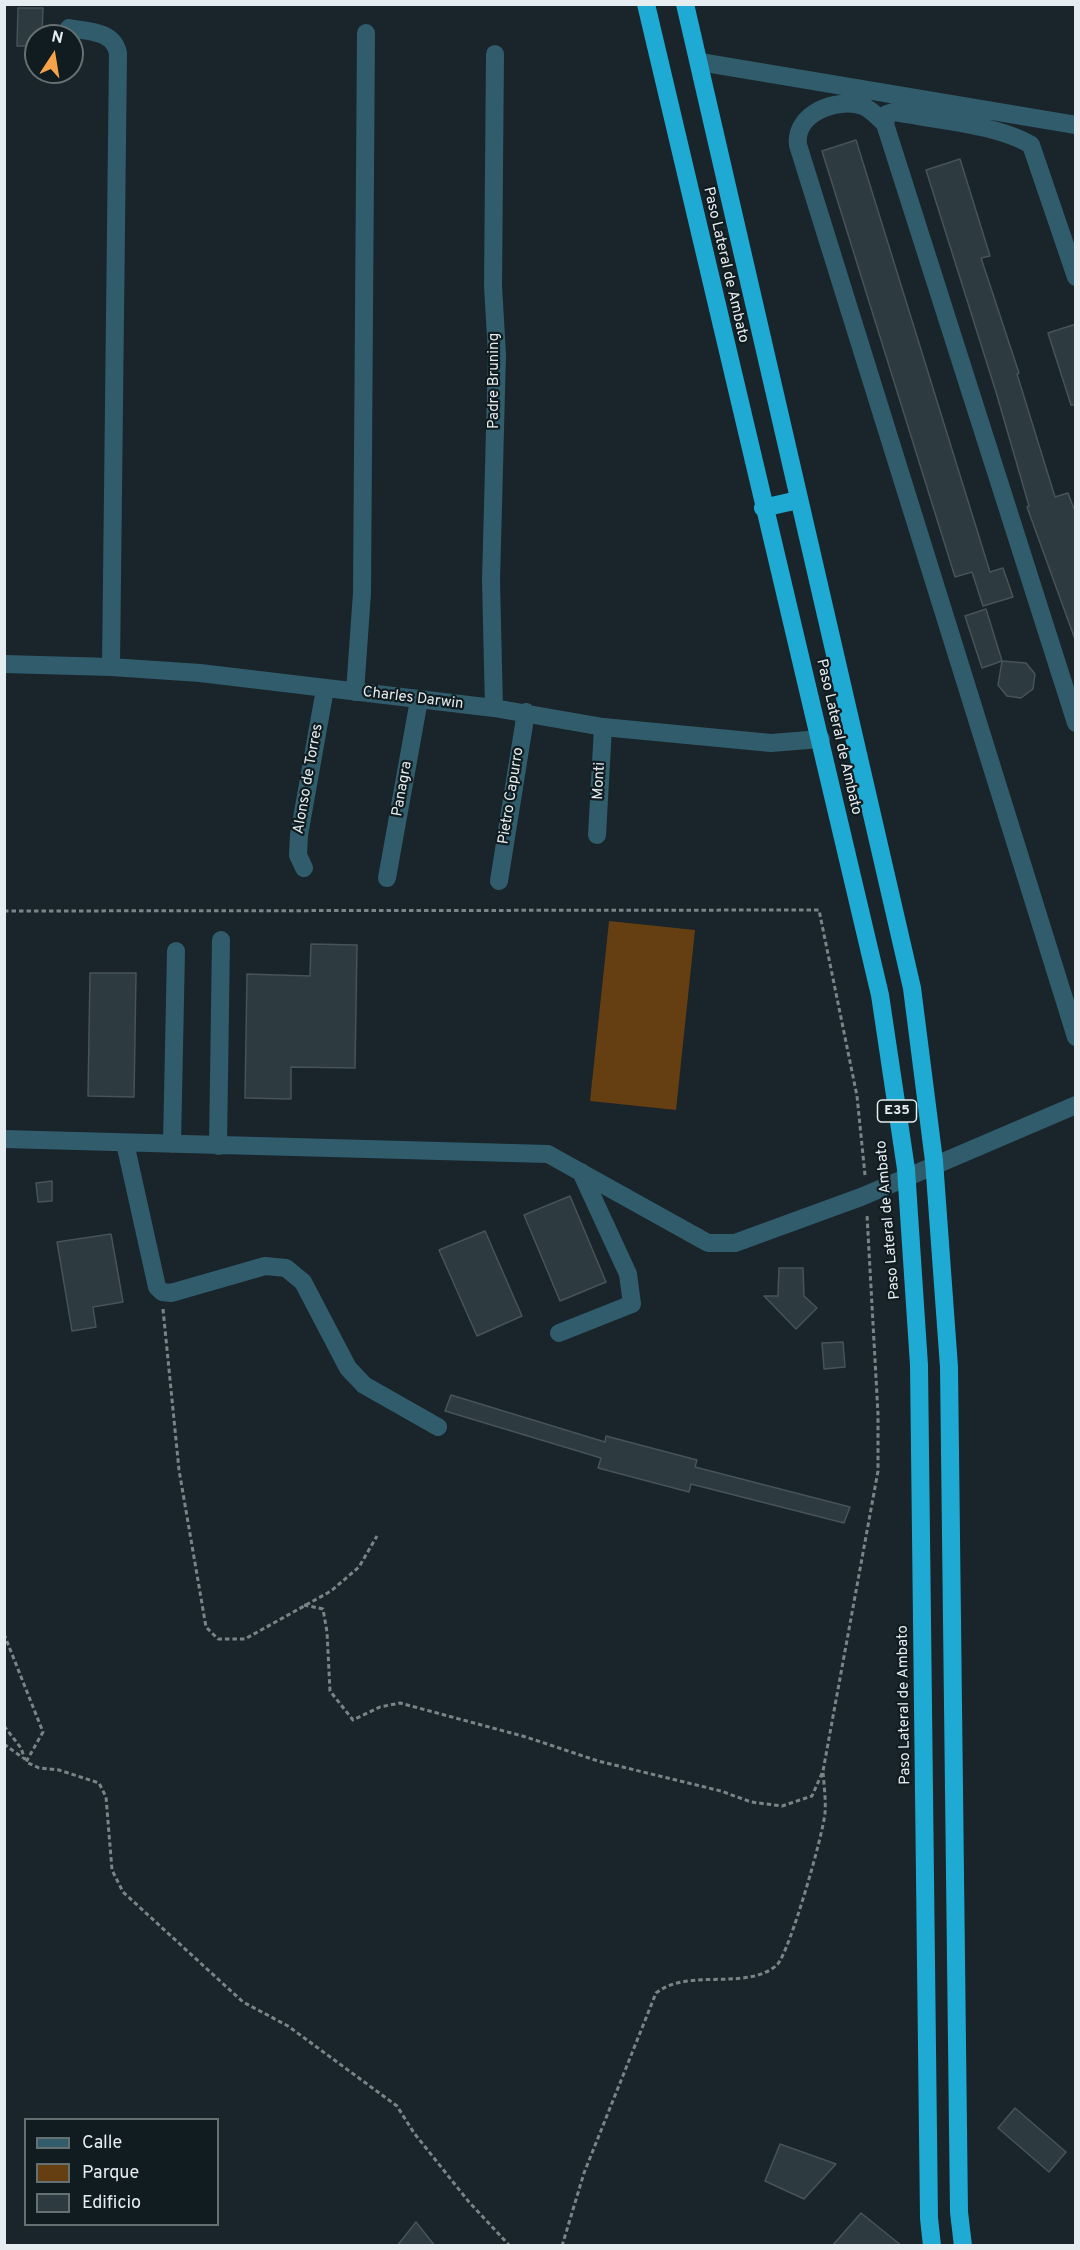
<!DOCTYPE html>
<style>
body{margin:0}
#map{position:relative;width:1080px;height:2250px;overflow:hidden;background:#19252a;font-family:Overpass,sans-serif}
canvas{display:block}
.frame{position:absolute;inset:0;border:6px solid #e5edf0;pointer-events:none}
.legend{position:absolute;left:24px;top:2118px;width:195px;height:108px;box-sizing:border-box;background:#101c20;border:2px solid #657073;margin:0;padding:8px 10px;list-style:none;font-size:18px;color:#e5edf0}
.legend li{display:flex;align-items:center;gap:12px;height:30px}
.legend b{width:30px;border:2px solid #657073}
.north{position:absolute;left:24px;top:24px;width:60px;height:60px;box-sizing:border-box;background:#101c20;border:2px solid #657073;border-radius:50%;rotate:12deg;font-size:16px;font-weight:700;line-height:24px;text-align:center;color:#e5edf0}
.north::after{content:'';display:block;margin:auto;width:21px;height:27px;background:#f6a248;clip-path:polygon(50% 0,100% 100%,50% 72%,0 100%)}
</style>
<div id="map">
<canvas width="1080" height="2250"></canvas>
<div class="frame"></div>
<ul class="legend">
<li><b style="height:8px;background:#305c6c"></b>Calle</li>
<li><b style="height:16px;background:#653e11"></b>Parque</li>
<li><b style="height:16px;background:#2d3a3f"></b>Edificio</li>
</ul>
<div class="north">N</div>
</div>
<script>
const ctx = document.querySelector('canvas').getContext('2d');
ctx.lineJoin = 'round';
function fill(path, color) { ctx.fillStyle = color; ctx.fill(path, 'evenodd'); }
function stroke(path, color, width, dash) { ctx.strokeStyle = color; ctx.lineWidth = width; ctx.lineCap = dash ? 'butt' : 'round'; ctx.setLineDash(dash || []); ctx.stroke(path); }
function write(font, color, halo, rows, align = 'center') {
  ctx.font = font + ' Overpass,sans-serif'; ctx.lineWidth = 4.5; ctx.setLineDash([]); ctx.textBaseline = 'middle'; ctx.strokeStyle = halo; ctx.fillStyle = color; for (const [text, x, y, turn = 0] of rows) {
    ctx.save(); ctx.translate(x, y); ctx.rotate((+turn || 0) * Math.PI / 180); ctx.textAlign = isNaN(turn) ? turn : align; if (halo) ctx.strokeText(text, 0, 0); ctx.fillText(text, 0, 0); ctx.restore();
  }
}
const green = new Path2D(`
 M609,921L695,930L676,1110L590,1101Z`);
const building = new Path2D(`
 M18,8H43L42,36H36V46H17Z
 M856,140L990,572L1003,568L1013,597L983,606L972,572L955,577L822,151Z
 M960,159L990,256L981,258L1019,373L1017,374L1055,497L1068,493L1076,514V642L1027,507L1029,506L996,392L926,170Z
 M1076,324V405H1071L1048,333Z
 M986,609L1002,661L1026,663L1035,674L1033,689L1021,698L1007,696L998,685L1002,661L982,668L965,616Z
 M311,944L357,945L355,1068L291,1067V1099L245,1098L247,974L310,976Z
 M90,973H136L134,1097L88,1096Z
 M52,1181V1201L38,1202L36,1183Z
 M570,1196L606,1282L560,1301L524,1215Z
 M485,1231L522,1316L477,1336L439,1250Z
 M111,1234L123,1302L93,1307L96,1327L72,1331L57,1242Z
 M779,1268H803L804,1296L817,1308L796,1329L764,1296H778Z
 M843,1342L845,1367L824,1369L822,1343Z
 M451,1395L605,1442L606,1436L697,1460L695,1467L850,1507L844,1523L691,1484L689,1492L598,1468L601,1458L445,1411Z
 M1015,2108L1066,2152L1049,2172L998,2128Z
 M780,2144L836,2164L804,2199L765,2181Z
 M861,2213L902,2246H832Z
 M416,2222L435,2246H397Z`);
const path = new Path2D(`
 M4,911L819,910L857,1096L865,1175
 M163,1309L179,1470L206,1627L218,1639H245L331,1591L359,1567L377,1536
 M304,1605L323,1609L327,1632L330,1691L353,1720L380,1707L400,1703L526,1737L598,1761L721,1791L751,1802L782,1806L812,1796L823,1771L878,1471V1414L867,1215
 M4,1634L43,1732L26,1762L39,1768L59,1770L99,1783L106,1797L112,1870L123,1892L243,2002L288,2026L397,2106L414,2133L469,2202L510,2246
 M4,1726L21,1748L25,1760
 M4,1744L23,1758
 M562,2246L584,2173L656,1993C685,1970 734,1987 766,1972C769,1971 775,1967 777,1965C790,1951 823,1835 825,1813C826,1800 824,1785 823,1772`);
const minor = new Path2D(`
 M69,28C88,32 113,30 118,53L111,667
 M700,62L1076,125
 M885,124L887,114L893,112C932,119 999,125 1031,145L1076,277
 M4,664L111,667L200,673L494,708L603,727L771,743L821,739
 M355,692L362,593L366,33
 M494,708L491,581L497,354L493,286L495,54
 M1076,723L885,124C878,117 872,110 863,106C836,97 794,114 798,145L1076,1037
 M597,835L603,727
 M304,868L298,855L299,835L325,689
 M387,878L419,700
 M499,881L526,712
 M4,1139L548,1154L708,1243H735L861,1197L1076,1105
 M125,1143L157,1287L162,1292L171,1293L265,1266L286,1268L303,1282L348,1368L364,1385L438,1427
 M172,1144L176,951
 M218,1146L221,940
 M559,1333L632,1304L628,1274L581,1172`);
const highway = new Path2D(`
 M646,4L880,995L906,1169L919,1365L929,2218L932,2246
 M685,4L912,988L934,1161L949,1367L959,2212L963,2246
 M763,508L798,500`);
const shields = [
 [897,1111,39]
];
const shieldNames = [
 ["E35",897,1111]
];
const streetNames = [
 ["Paso Lateral de Ambato",725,265,77],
 ["Padre Bruning",495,381,-90],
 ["Charles Darwin",413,699,7],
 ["Paso Lateral de Ambato",838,737,77],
 ["Alonso de Torres",309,779,-80],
 ["Monti",600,781,-87],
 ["Panagra",403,789,-80],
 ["Pietro Capurro",512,796,-81],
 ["Paso Lateral de Ambato",889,1220,-95],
 ["Paso Lateral de Ambato",905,1705,-91]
];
fill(green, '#653e11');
fill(building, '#2d3a3f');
stroke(building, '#465358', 1.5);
stroke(path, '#7a8488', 3, [4.5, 3]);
stroke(minor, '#305c6c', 18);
stroke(highway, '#1eaad2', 18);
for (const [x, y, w] of shields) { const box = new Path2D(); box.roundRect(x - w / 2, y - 11, w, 22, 4.5); ctx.fillStyle = '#101c20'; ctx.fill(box); stroke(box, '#e5edf0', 1.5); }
write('bold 14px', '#e5edf0', null, shieldNames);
write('15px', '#e5edf0', '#101c20', streetNames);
</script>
